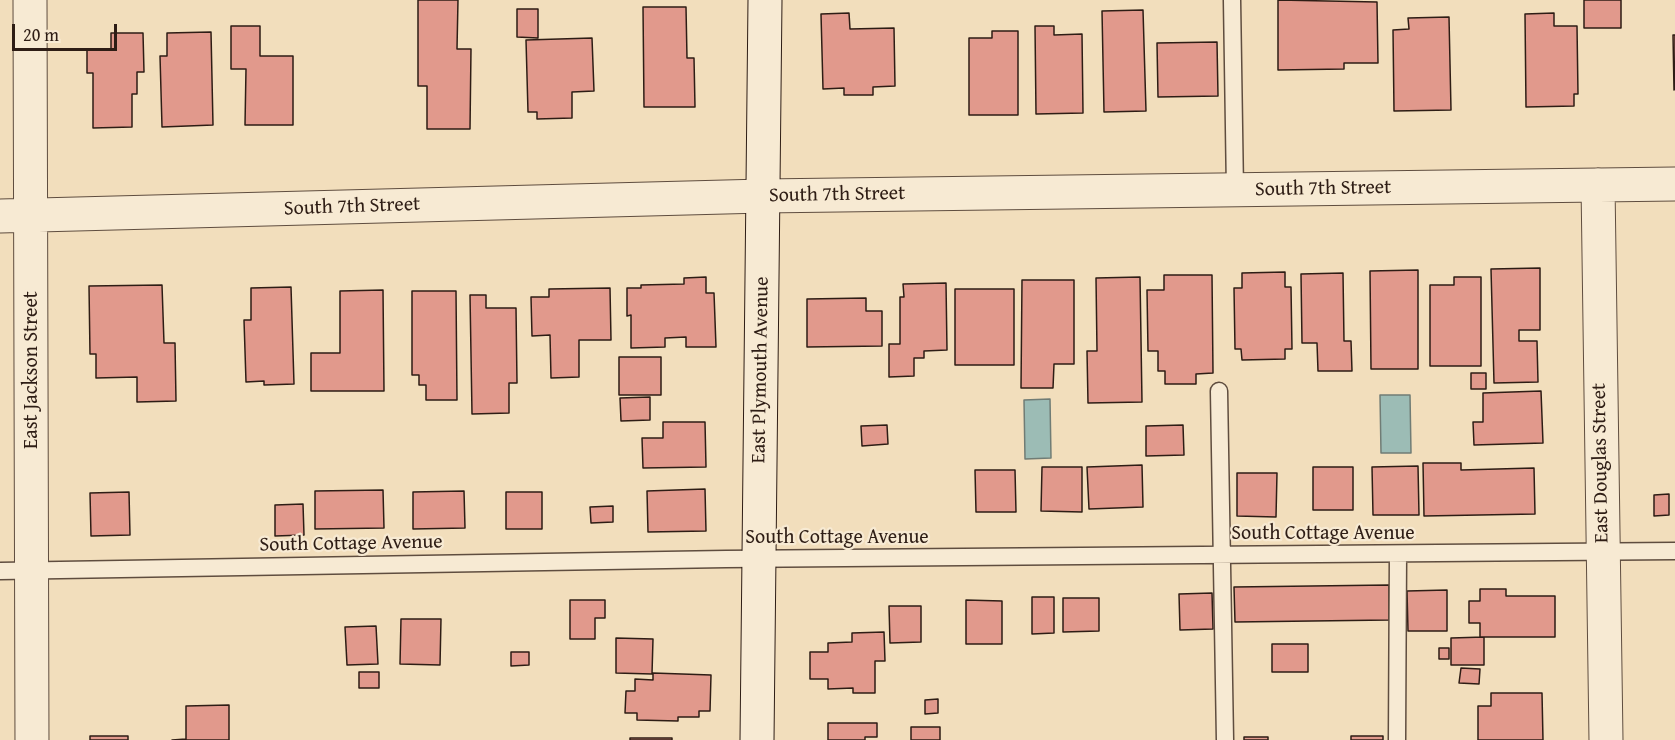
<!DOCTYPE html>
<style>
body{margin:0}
#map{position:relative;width:1675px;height:740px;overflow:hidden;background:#f2debc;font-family:"Gentium Book Plus",serif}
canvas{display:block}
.scale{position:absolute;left:12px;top:24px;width:105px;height:27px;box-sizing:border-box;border:3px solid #2e1d15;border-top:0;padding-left:8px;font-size:18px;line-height:21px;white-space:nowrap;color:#2e1d15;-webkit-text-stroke:4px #f7ead3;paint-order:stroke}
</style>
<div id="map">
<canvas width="1675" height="740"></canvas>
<div class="scale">20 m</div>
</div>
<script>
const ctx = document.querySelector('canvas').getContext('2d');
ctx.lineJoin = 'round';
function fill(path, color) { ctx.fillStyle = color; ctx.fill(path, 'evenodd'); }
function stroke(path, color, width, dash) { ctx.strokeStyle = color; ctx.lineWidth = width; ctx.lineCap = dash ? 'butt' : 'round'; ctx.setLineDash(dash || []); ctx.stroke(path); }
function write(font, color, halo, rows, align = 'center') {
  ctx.font = font + ' "Gentium Book Plus",serif'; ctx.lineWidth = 4.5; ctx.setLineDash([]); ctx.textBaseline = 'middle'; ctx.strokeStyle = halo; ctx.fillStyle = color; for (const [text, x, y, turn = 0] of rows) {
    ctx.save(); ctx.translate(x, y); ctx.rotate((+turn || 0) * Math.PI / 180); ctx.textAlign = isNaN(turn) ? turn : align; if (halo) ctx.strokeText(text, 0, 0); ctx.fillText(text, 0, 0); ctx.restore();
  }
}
const water = new Path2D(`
 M1380,395H1410L1411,453H1381Z
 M1050,399L1051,458L1025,459L1024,400Z`);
const building = new Path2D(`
 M418,0H458L457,49H471L470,129H427V86H418Z
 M1278,0L1377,2L1378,63H1344V69L1278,70Z
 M1584,0H1621V28H1584Z
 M643,7H686L687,58H694L695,107H644Z
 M517,9H538V38L517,37Z
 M1143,10L1146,111L1104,112L1102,11Z
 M849,13L850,29L894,28L895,86L873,87V95H844V88L823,89L821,14Z
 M1554,13V26H1577L1578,94H1574V106L1526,107L1525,14Z
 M1449,17L1451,110L1394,111L1393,30L1409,29L1408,18Z
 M231,26H260V56H293V125H245L246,69H231Z
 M1035,26H1054V35L1082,34L1083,113L1036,114Z
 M992,31H1018V115H969V38H992Z
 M211,32L213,125L162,127L160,56H167V33Z
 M111,33H143L144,72H137V94H132V127L93,128V73H87V49H111Z
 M1673,35H1675V89L1674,90Z
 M592,38L594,91L572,92V118L537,119V112H528L526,40Z
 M1217,42L1218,96L1158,97L1157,43Z
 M1540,268V330H1519V341H1537L1538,382L1494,383L1491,269Z
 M1418,270V369H1371L1370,271Z
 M1285,272V287H1291L1292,349H1285V359L1242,360L1241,349H1235L1234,288H1242V273Z
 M1343,273L1344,341H1351L1352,371H1318L1317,343H1302L1301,274Z
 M1164,275H1212L1213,373L1196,374V384H1165V371H1158V351H1148L1147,290H1164Z
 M706,277V293H714L716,347H686V337L665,338V347L631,348V315L627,316V288H641V285L684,284V278Z
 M1140,277L1142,402L1088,403L1087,351H1097L1096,278Z
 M1454,277H1481V366H1430V285H1454Z
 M1022,280H1074V364H1054L1053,388H1021Z
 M946,283L947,350L924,351V358H914V376L889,377V344H900V297H904L903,284Z
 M162,285L164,343H175L176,401L137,402V377L96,378V354H90L89,286Z
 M291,287L294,384L264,385V381L246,382L244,320H251V288Z
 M610,288L611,340H579V377L551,378L550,335L532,336L531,297H549V289Z
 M955,289H1014V365H955Z
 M383,290L384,391H311V353H340V291Z
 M412,291H456L457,400H426V385H419V375H412Z
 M470,295H486V308H516L517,383H509V413L472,414Z
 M866,298V311H882V346L807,347V299Z
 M619,357H661V395H619Z
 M1471,373H1486V389H1471Z
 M1541,391L1543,443L1474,445L1473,422H1483V393Z
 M650,397V420L621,421L620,398Z
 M663,422H705L706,467L643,468L642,438H663Z
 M887,425L888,444L862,446L861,426Z
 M1183,425L1184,455L1146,456V426Z
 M1423,463H1461V470L1534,468L1535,514L1424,516Z
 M1142,465L1143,507L1089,509L1087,467Z
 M1418,466L1419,515H1373L1372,467Z
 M1042,467H1082V512L1041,511Z
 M1313,467H1353V510H1313Z
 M975,470H1015L1016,512H976Z
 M1237,473H1277L1276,517L1237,516Z
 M705,489L706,531L648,532L647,491Z
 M383,490L384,528L315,529V491Z
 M464,491L465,528L413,529V492Z
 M129,492L130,535L91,536L90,493Z
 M506,492H542V529H506Z
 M1669,494V515L1654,516V495Z
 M303,504L304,535L275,536V505Z
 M613,506V522L591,523L590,507Z
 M1389,585V620L1235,622L1234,587Z
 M1480,589H1506V596H1555V637H1480V623H1469V601H1480Z
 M1447,590V631H1408L1407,591Z
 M1212,593L1213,629L1180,630L1179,594Z
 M1032,597H1054V633L1032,634Z
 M1063,598H1099V631L1063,632Z
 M570,600H605V618H595V639H570Z
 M966,600L1002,601V644H966Z
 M889,606H921V642L890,643Z
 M401,619H441L440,665L400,664Z
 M376,626L378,664L347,665L345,627Z
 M884,632L885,661H875V693H853V688L828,689V679H810V652H828V643L852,642V633Z
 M1484,637V665H1451V638Z
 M616,638L653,639L652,674L616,673Z
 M1272,644H1308V672H1272Z
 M1439,648H1449V659H1439Z
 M511,652H529V665L511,666Z
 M1461,668L1480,669L1479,684L1459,683Z
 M359,672H379V688H359Z
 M653,673L711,675L710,711H699V717H678V721L637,720V713H625L626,691H635V679L653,680Z
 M1491,693H1542L1543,740H1478V706H1491Z
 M938,699V713L925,714V700Z
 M229,705V740H172L186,739V706Z
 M828,723H877V737H865V740H828Z
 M911,727H940V740H911Z
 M90,736H128V740H90Z
 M1351,736H1383V740H1351Z
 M1244,737H1268V740H1244Z
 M630,738H672V740H630Z`);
const lane = new Path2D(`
 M1232,0L1235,191
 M1219,391L1225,740
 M0,571L726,559L1675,551
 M1397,740L1398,554`);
const street = new Path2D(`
 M30,0L32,740
 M1598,185L1606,740
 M0,216L763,196L1675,184`);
const secondary = new Path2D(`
 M757,740L765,0`);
const streetNames = [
 ["South 7th Street",1323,189,-1],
 ["South 7th Street",837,195,-1],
 ["South 7th Street",352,207,-2],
 ["East Jackson Street",32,370,-90],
 ["East Plymouth Avenue",761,370,-89],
 ["East Douglas Street",1601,463,-91],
 ["South Cottage Avenue",1323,534],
 ["South Cottage Avenue",837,538],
 ["South Cottage Avenue",351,544,-1]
];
fill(water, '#9cbcb5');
stroke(water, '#707c75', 1.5);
fill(building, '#e1998c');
stroke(building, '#2e1d15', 1.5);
stroke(lane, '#5f4d3f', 19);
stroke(street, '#5f4d3f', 35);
stroke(secondary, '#2e1d15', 35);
stroke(lane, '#f7ead3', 16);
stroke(street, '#f7ead3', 33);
stroke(secondary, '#f7ead3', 33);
write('20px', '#2e1d15', '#f7ead3', streetNames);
</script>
